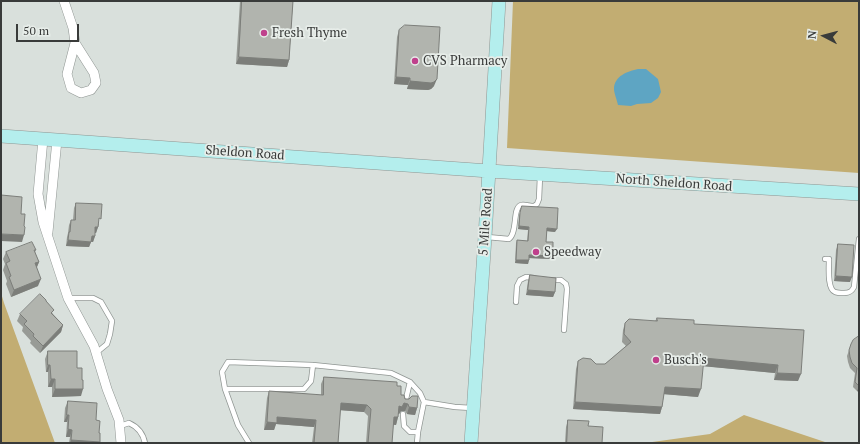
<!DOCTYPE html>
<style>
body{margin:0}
#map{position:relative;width:860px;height:444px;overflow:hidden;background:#d9e0dc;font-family:"PT Serif",serif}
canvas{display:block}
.frame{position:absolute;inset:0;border:2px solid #393b3a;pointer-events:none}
.north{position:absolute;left:804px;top:16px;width:40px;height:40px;-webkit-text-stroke:3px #e7ede9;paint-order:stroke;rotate:276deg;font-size:11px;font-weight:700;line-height:16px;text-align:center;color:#393b3a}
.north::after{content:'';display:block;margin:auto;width:14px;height:18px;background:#393b3a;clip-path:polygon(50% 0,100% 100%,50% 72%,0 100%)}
.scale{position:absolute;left:16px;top:24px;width:63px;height:18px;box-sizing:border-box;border:2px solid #393b3a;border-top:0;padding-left:5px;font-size:12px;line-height:14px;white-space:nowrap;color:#393b3a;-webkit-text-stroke:3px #e7ede9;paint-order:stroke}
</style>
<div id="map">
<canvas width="860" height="444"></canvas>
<div class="frame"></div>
<div class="north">N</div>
<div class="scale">50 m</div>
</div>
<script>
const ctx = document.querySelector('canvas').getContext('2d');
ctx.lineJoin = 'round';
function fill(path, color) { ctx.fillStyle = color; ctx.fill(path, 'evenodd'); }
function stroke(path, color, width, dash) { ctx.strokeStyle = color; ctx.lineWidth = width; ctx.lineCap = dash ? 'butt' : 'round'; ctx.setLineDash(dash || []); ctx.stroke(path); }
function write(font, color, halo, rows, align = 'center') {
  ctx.font = font + ' "PT Serif",serif'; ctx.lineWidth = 3.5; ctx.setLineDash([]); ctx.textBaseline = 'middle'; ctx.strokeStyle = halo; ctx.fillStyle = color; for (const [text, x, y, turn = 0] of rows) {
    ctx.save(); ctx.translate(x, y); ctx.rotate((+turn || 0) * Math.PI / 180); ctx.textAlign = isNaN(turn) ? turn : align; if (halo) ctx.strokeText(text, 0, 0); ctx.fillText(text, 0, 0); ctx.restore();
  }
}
const green = new Path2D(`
 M513,1H859V173L507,148Z
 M1,293L4,303L55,443H1Z
 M744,415L828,443H645L710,434Z`);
const water = new Path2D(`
 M638,69H646L658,79L661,92L658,98L651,103L637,104L631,106L618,105C617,100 614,93 614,89C614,76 628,71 638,69Z`);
const lane = new Path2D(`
 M487,237L509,239C518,232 512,208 521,205C524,204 530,206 534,206L537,204L539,199L540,176
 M825,259H829C829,267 827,289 835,292C837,293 842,293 844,293C850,293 852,291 854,287L859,239
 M551,280H561L566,284L567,289L564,330
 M68,298H93L101,302L112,321L110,334L107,344L96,353
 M516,302L517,286L520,280L526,277L534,278
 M225,389H304L311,381L313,365
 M424,402L455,407L472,408
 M405,403L410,382
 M403,414L404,426L410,432H418
 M120,426L129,423C138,427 143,433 145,443
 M249,443L238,425L225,389L222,372L228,362L313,365L391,373L410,382L420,393L424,402L418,432L417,443`);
const street = new Path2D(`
 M64,1L73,28L75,43L67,74L71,88L81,93L91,90L96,83L94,73L75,43
 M43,139L38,194L43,222L68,298L94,346L107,389L119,420L121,443
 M48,232L57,140`);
const secondary = new Path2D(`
 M1,136L489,171L859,194
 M471,443L485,237L499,1`);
const wall = new Path2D(`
 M240,1H293L289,60L287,67L236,64Z
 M399,30L434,86L431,89L428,90L407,89L408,85L394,84L397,37Z
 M76,203L99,224L96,233H95V236L93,242H91L89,247L66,246L67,237L68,233L69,225L71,220H73L74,208Z
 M522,206L555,232L547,231L546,242L553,256L551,259L529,258L528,264L515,263L516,243L517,240L527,241L528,230L518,229L519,216Z
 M838,244L850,282L834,281L836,250Z
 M36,250L35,252L39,262L37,267L38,286L11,297L6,284L7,281L3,270L5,264L3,259L6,252Z
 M530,275L555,292L553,297L526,295L528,281Z
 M46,302L53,314L63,325L61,332L40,353L30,343L31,341L22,331L23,327L17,321L20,314Z
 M657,318L694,324L804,330L798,381L774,380L775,373L703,366L698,397L664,394L662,407L660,414L573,409L576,369L578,361L596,364H605L626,346L622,342L623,330L625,323L655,321Z
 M859,336V392L857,391L853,387L855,373L850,368L848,362L847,356L851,344Z
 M48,351L77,368L81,396L52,397V387H48V372H46L45,359Z
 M324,377L397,386L401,395L417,408L415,415L407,414L405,411H401L399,414H398V417L396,425H393L392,443H366L368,416L364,412L340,410L338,443H312L314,427L276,424L274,430H264L267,398L269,391L321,395V384Z
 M68,401L96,420L99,433V443H69L70,437H66L67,422H64L65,408Z
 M568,420L588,426L602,443H565L566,427Z`);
const shadedWall = new Path2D(`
 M239,57L289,60L287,67L236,64Z
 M396,77L410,78L408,85L394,84Z
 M437,79L434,86L431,89L428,90L407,89L410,81Z
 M519,226L529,227L528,230L518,229Z
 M95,227H98L96,233L93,232Z
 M547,228L557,229L555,232L546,231Z
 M1,234L24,235L22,242L1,241Z
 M92,236H95L93,242L90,241Z
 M68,240L91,242L89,247L66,246Z
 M529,255L553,256L551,259L528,258Z
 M516,260H529L528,264L515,263Z
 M39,262L36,269L35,263Z
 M836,276L852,277L850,282L834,281Z
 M41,279L38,286L11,297L14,290Z
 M528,290L555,292L553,297L526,295Z
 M63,325L61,332L40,353L43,346Z
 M704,358L778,365L775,373L701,366Z
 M48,365H50L48,372H46Z
 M777,373L801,374L798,381L774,380Z
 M51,379H55L52,387H48Z
 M859,386V392L857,391Z
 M665,387L701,389L698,397L662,394Z
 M55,389H83L81,396L52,397Z
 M575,402L662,407L660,414L573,409Z
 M341,403L367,405L364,412L338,410Z
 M404,403L408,404L405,411H401L399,414H396L399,406Z
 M409,407L417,408L415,415L407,414Z
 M67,415H69L67,422H64Z
 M277,417L316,420L314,427L276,424L274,430H264L267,422Z
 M394,417H398L396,425L391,424Z
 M68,429L72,430L70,437H66Z
 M71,440L100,442L99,443H70Z`);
const building = new Path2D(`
 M242,1H293L289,60L239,57Z
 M405,25L440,27L437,79L434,82L431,83L410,81V78L396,77L399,30Z
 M1,195L22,197L21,214H25L24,226L25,227L24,235L1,234Z
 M76,203L102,204L101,219L99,218L98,227H95V236H92L91,242L68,240L69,232H70L71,220H75Z
 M522,206L558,208L557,229L547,228L546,242H553V256L529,255V260H516L517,240L528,241L529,227L519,226L520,213Z
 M32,242L36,250H34L39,262L35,263L41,279L14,290L9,277L11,276L6,263L10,261L6,252Z
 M838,244L854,245L852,277L836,276Z
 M530,275L556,278L555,292L528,290Z
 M40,294L46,300V301L54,310L51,313L63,325L43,346L33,336L34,334L24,324L27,321L20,314Z
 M657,318L694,320V324L804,330L801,374L777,373L778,365L704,358L701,389L665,387L662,407L575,402L578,361L583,358L591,359L596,364H605L631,342L624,334L625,323L629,319L657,321Z
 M859,336V386L855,382L857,368L852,363L850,357L849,350L851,344L853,340Z
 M48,351H77V368H82V380H83V389H55V379H51L50,365H48Z
 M324,377L397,382V386H401V395H404L405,399H409L412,396H418L417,408L409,407L408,404L404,403L402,407L399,406L398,417H394L392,443H368L371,409L367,405L341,403L338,443H314L316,420L277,417V423L267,422L269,391L323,395Z
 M68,401L97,403L96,420L100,421L99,433H100V442L71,440L72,430L68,429L69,415H67Z
 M568,420L589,421L588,426L603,427L602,443H567Z`);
const markers = [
 [264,33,4,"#bf408c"],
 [415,61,4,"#bf408c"],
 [536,252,4,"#bf408c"],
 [656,360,4,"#bf408c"]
];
const poiNames = [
 ["Fresh Thyme",272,33],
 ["CVS Pharmacy",423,61],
 ["Speedway",544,252],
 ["Busch's",664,360]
];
const streetNames = [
 ["Sheldon Road",245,153,4],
 ["North Sheldon Road",674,183,4],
 ["5 Mile Road",486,222,-86]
];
fill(green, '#c2ad72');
fill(water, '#5ea5c3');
stroke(lane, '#8f9592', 6);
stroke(street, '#8f9592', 10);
stroke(secondary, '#8f9592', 14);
stroke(lane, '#fff', 4.5);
stroke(street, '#fff', 9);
stroke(secondary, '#b4eeed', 13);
fill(wall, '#989b96');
fill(shadedWall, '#7c7e7a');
fill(building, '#b1b4ae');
stroke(building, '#7c7e7a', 1);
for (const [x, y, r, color] of markers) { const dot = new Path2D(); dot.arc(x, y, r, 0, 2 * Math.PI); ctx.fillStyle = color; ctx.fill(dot); stroke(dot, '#e7ede9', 1.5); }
write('13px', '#393b3a', '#e7ede9', poiNames, 'left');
write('13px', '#393b3a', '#e7ede9', streetNames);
</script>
